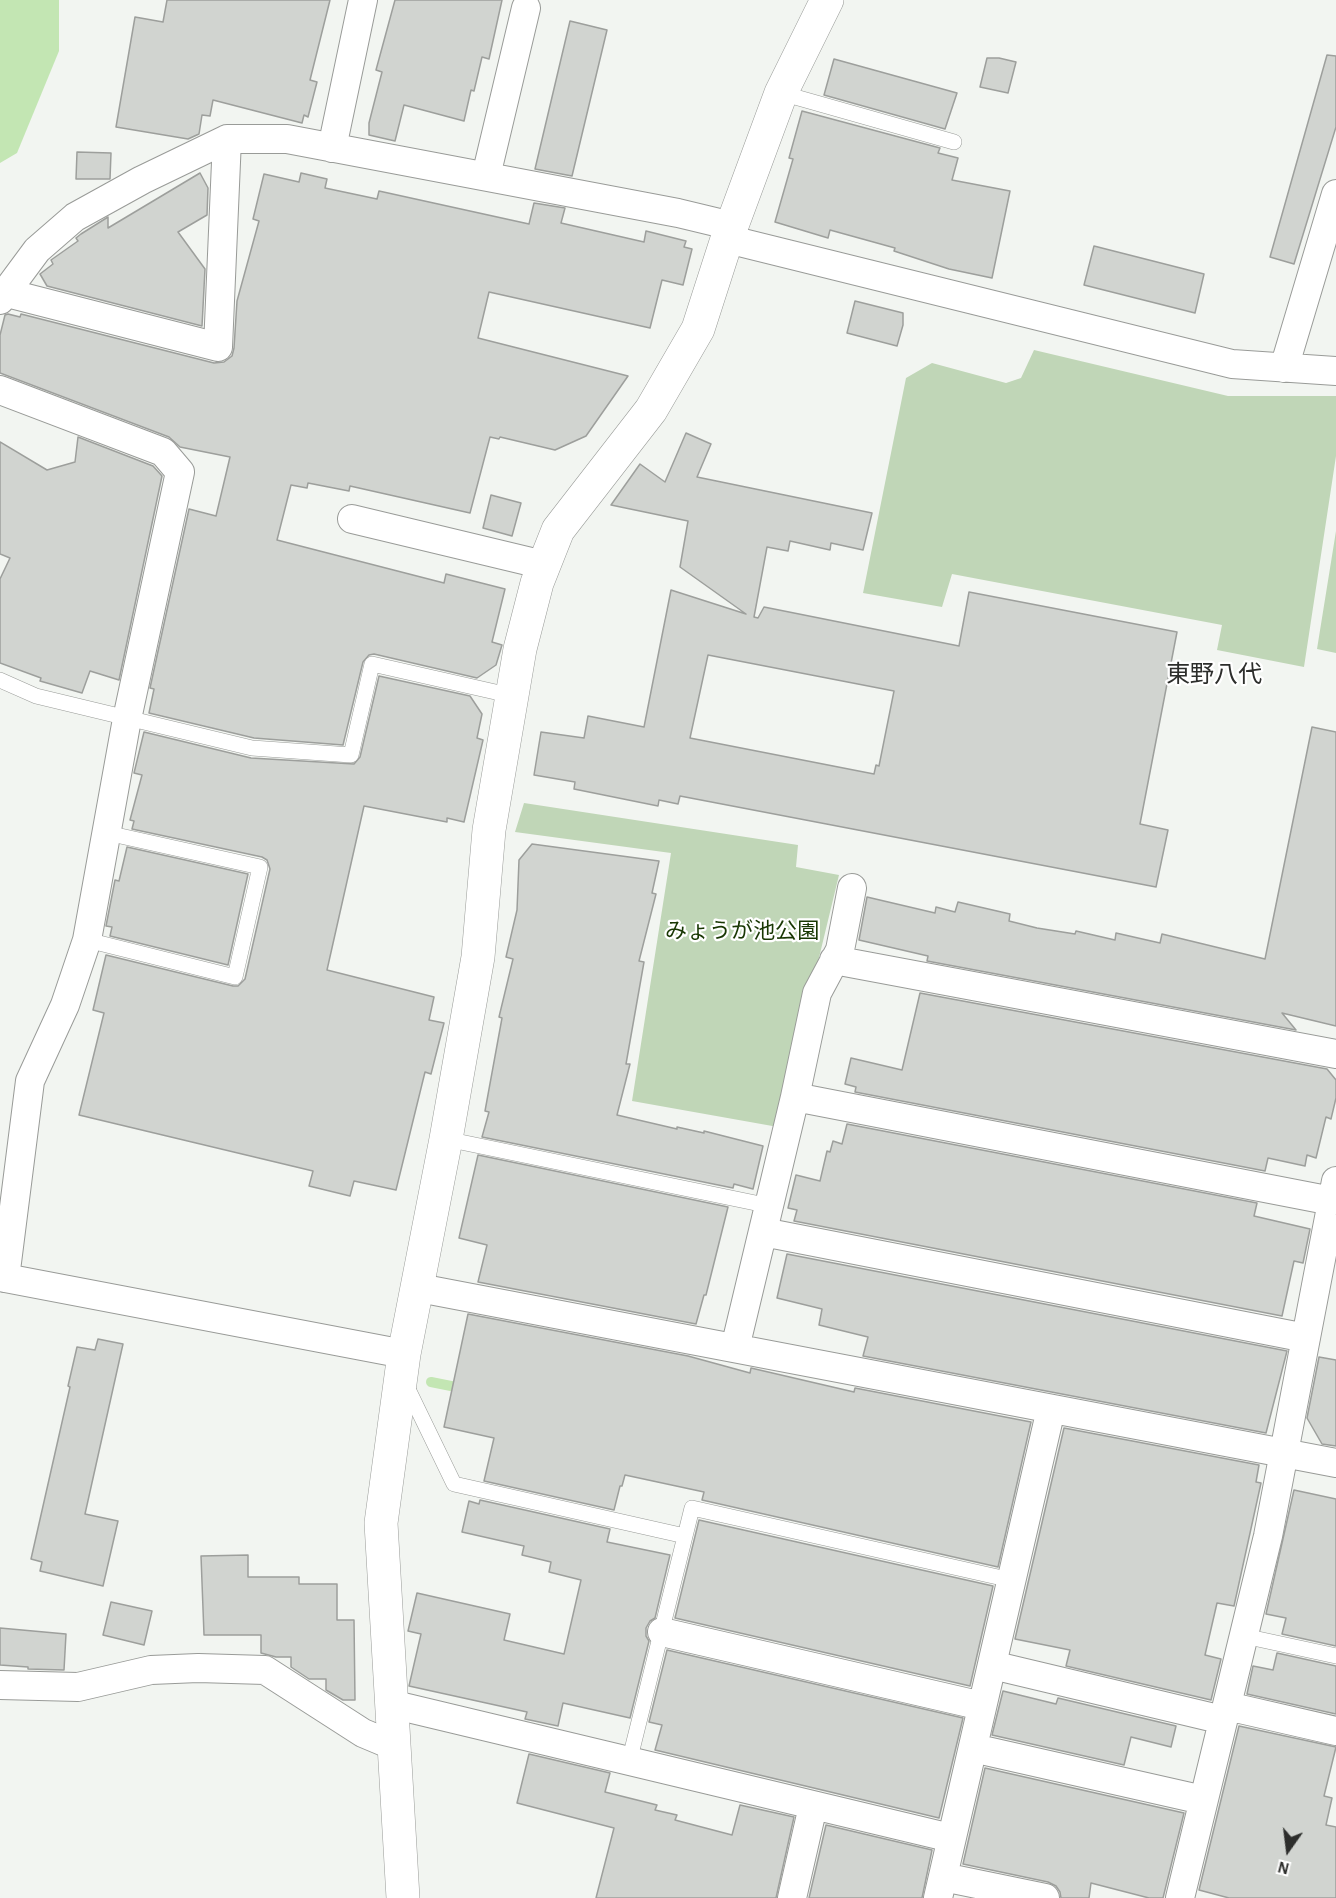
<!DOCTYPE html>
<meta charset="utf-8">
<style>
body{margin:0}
#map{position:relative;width:1336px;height:1898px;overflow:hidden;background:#f2f5f1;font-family:"Alegreya Sans",sans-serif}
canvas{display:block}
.north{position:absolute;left:1258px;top:1820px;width:60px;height:60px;-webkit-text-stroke:4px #fff;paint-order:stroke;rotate:194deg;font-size:16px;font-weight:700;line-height:24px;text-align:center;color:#2d2e2c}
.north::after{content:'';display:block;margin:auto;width:21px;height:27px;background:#2d2e2c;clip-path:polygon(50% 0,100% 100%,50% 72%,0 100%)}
</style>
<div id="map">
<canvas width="1336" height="1898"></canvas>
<div class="north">N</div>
</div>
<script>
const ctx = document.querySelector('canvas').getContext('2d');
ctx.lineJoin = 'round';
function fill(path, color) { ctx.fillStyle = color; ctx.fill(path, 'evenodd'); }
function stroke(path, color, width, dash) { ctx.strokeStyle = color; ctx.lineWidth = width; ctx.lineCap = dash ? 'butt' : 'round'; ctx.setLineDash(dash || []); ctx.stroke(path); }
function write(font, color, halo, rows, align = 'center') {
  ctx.font = font + ' "Alegreya Sans","Noto Sans JP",sans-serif'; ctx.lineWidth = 4.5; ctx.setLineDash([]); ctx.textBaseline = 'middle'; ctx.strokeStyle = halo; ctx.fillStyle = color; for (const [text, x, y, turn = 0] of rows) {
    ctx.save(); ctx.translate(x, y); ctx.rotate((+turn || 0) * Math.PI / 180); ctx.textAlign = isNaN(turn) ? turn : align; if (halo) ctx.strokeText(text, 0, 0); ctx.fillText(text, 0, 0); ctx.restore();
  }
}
const green = new Path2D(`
 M1034,350L1228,396H1336V456L1304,667L1217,650L1222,625L952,574L942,607L863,593L906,378L932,363L1006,383L1021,378Z
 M1336,531V653L1317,649Z
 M524,803L798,845L796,867L839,875L778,1127L632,1101L671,853L515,832Z`);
const water = new Path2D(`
 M0,0H59V51L17,153L0,163Z`);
const stream = new Path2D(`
 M431,1382L466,1389`);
const building = new Path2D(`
 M167,0H330L310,80L317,82L308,117L304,115L302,123L213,100L210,116L202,115L199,134L188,139L116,127L135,17L163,22Z
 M395,0H502L489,59L482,57L474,91L471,90L464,121L404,105L395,141L369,135V123L382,72L376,70Z
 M570,21L607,30L572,176L535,169Z
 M1327,55L1336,56V127L1294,264L1270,257Z
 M987,58H999L1016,62L1008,93L980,87Z
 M834,59L957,93L945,129L824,95Z
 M802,111L940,148L938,153L958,158L952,180L1010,191L992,278L949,269L894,251L895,248L830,230L828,238L775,222L793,159L789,158Z
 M77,152L111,153L110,179H76Z
 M200,173L208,188L207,215L178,232L205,269L202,326L47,286L40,274L53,264L51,260L78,241L76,238L81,234L108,217V228Z
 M301,173L327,179L325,188L377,199L379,191L529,224L534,203L565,208L561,223L644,242L646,231L686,241L684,247L692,249L683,285L662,280L650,328L489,292L478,338L628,376L586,436L555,450L500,437L499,439L490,437L470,513L350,486L349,491L308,483L307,488L291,485L277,540L444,583L446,574L505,589L492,642L502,645L496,665L477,678L374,654L369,655L363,662L343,745L254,738L149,713L154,689L150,688L189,509L216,516L230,457L180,447L169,437L0,373V335L5,315L8,314L20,317L21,314L214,363L224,362L232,356L234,348L237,301L259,221L253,219L264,174L299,182Z
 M1094,246L1204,274L1195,313L1084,285Z
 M855,301L903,313V325L897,346L847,333Z
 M686,433L711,444L697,477L872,513L863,550L831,543L830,550L790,541L788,551L767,547L754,617L758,618L764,607L959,646L969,592L1177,632L1140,824L1168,830L1156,887L680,796L678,804L659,800L658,806L574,789L575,782L534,775L541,732L584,738L588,716L644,727L671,590L746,614L680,567L688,521L611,505L640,464L665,482ZM708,655L894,691L879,766L876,765L874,774L690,738Z
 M78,437L153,466L162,476L119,680L90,671L82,693L40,681L41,678L0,663V579L10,558L0,554V442L47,470L75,462Z
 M491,495L521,503L512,536L483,528Z
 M379,676L470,696L482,714L477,738L483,740L464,822L447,818V822L364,806L327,970L434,997L429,1020L444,1023L431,1074L425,1072L396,1190L354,1181L350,1196L309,1186L313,1171L79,1115L104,1013L93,1010L106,955L233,986H238L245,979L270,869L267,860L262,857L132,829L134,821L130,820L142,775L134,773L144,732L251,758L354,764L360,757Z
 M1312,727L1336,732V1026L1282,1013L1296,1030L927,961L928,956L859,940L867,897L935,913L936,907L955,912L958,902L1010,914L1009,921L1037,928L1075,934L1076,931L1115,940L1116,933L1160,943L1162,934L1265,959Z
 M532,844L659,861L652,893L656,894L639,961L644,962L626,1064H630L617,1115L677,1129V1127L704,1133V1131L763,1146L753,1189L734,1184L733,1188L482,1137L489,1112L485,1111L502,1018L499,1017L513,959L506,957L517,910L519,860Z
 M127,847L248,874L228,965L110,936L112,927L106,926L115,880L119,881Z
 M920,993L1327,1069L1336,1080V1098L1331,1119L1326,1117L1316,1158L1307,1155L1305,1166L1268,1158L1265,1171L855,1092L856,1087L845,1084L851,1058L902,1070Z
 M847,1124L1257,1203L1254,1216L1310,1229L1303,1263L1294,1261L1282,1316L794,1221L797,1210L788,1208L796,1175L820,1181L827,1151L830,1152L833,1141L842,1144Z
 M478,1155L728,1207L706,1295H704L696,1324L478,1282L487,1245L459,1238Z
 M787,1254L1287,1351L1266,1433L863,1356L868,1337L819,1325L822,1309L777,1298Z
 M468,1314L688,1356L750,1373L751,1368L854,1392L855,1388L1031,1422L998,1567L702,1500L704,1492L625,1475L622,1486H620L614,1510L484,1481L494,1438L444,1427Z
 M98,1339L123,1344L85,1514L118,1521L103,1586L40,1571L42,1562L31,1559L70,1387L68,1386L77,1347L95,1350Z
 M1319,1357L1336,1360V1446L1322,1444L1307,1418Z
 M1064,1428L1259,1465L1256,1482L1261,1483L1234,1606L1217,1603L1205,1655L1221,1659L1211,1700L1066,1666L1070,1650L1015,1639Z
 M1294,1490L1336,1499V1646L1282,1634L1286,1618L1266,1614Z
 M480,1500L610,1529L607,1542L670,1555L655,1618L650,1621L646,1628V1636L649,1641L630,1718L563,1703L558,1726L525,1719L527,1712L409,1686L421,1634L408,1631L417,1593L510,1614L504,1640L564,1654L581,1580L549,1572L551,1562L522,1555L524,1546L462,1532L469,1501L479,1504Z
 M699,1520L993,1586L970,1686L675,1618Z
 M248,1555V1577H299V1584H337V1620H354L355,1700H343L326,1690V1679H309L291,1667V1657H276L261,1653V1635H204L201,1556Z
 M111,1602L152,1611L144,1645L103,1635Z
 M0,1628L66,1634L64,1670L28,1669V1667L0,1665Z
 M667,1650L963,1718L939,1818L655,1750L662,1725L649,1722Z
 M1277,1653L1336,1666V1714L1247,1694L1253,1666L1273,1670Z
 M1003,1691L1056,1704L1058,1698L1176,1726L1171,1747L1131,1737L1124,1765L992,1735Z
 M1239,1726L1336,1747L1324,1796L1332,1798L1326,1825L1336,1827V1898H1229L1199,1890Z
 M529,1754L610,1773L605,1792L657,1805L655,1810L677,1815L675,1820L732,1835L740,1805L794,1817L776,1898H596L614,1828L517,1803Z
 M985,1768L1184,1813L1163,1898H1149L1091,1883L1089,1898H1061L1060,1892L1056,1886L1048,1882L963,1864Z
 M826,1825L932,1850L922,1898H809Z`);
const service = new Path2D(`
 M781,93L954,142
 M0,680L36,696L252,748L351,755L372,664L513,696
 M87,940L235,977L260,867L107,833
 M446,1139L770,1206
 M405,1383L454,1484L685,1536
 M1244,1636L1336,1656
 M629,1762L692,1508L1011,1580`);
const minor = new Path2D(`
 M332,148L363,0
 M486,176L526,8
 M727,239L1232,364L1336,371
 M7,293L218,347L227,139
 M0,300L37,250L75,217L142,180L227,139H287L678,213L732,226
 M1284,368L1336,194
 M0,390L163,452L180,472L127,719L87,940L65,1005L30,1081L5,1278
 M352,519L544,565
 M834,960L1336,1054
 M795,1097L817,993L840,950L852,888
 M763,1232L1306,1338
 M0,1277L404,1354
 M419,1288L1336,1463
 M735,1348L795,1097L1332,1201
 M662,1632L982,1706
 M992,1665L1223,1720
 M0,1685L78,1687L151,1670L198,1668L265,1670L363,1733L394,1746
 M391,1704L951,1838
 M1227,1706L1336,1731
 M973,1748L1203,1800
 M943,1877L1045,1898
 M792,1898L813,1806
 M938,1898L1051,1409
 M1180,1898L1268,1536L1336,1181`);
const tertiary = new Path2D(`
 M403,1898L381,1523L404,1354L446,1139L478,957L489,830L520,649L537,583L558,530L651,410L698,329L727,239L781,93L827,0`);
const parkNames = [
 ["みょうが池公園",742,931]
];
const neighbourhoodNames = [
 ["東野八代",1214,675]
];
fill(green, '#c0d6b7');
fill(water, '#c3e6b3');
stroke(stream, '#c3e6b3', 10);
fill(building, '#d1d4d0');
stroke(building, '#9d9f9c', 1.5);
stroke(service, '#999b98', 16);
stroke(minor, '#999b98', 30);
stroke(tertiary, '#999b98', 34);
stroke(service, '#fff', 15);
stroke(minor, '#fff', 28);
stroke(tertiary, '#fff', 33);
write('22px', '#183703', '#fff', parkNames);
write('24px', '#2d2e2c', '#fff', neighbourhoodNames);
</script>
